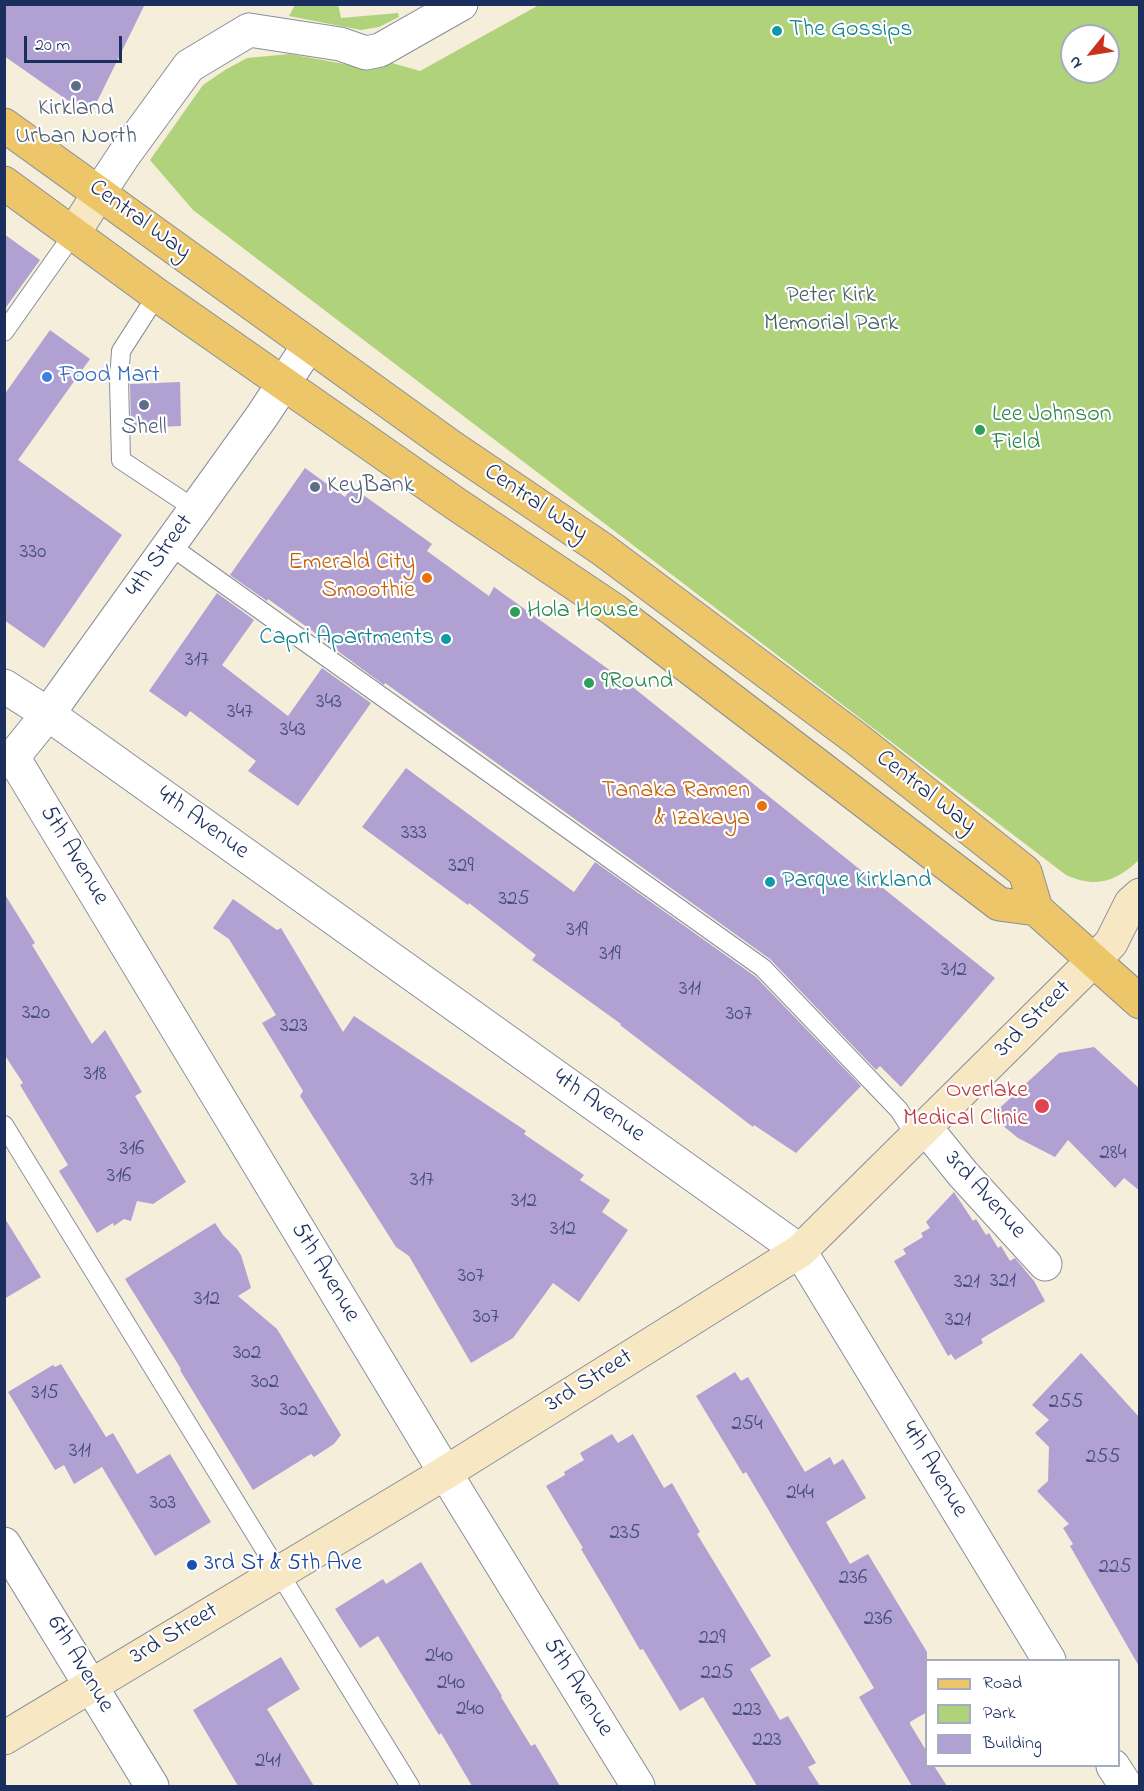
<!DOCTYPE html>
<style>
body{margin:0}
#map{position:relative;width:1144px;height:1791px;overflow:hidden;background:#f4eedb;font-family:"Indie Flower",sans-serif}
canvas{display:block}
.frame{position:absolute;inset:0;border:6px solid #1b2f5e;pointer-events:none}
.legend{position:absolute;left:925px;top:1659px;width:195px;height:108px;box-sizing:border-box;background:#fff;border:2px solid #a4acbf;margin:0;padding:8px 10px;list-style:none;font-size:18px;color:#1b2f5e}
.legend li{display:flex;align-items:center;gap:12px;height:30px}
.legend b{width:30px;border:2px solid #a4acbf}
.north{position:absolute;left:1060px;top:24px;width:60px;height:60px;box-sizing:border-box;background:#fff;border:2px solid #a4acbf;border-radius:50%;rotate:240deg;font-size:16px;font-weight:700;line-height:24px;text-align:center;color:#1b2f5e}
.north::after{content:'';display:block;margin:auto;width:21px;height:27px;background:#c8321e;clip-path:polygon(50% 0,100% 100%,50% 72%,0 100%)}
.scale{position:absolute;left:24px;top:36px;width:98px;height:27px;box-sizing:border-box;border:3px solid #1b2f5e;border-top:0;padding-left:8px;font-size:18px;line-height:21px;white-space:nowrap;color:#1b2f5e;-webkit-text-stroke:4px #fff;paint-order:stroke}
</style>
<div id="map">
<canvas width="1144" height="1791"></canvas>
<div class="frame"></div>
<ul class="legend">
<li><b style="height:8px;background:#ecc669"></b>Road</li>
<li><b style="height:16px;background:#b0d27b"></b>Park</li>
<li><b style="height:16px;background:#b1a1d2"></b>Building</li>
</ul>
<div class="north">N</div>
<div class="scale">20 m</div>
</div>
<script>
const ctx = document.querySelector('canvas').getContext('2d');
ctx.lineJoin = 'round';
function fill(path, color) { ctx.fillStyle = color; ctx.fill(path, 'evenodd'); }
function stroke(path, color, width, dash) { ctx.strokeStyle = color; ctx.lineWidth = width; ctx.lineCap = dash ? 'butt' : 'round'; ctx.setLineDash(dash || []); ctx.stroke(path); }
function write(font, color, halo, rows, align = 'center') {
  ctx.font = font + ' "Indie Flower",sans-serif'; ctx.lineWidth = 4.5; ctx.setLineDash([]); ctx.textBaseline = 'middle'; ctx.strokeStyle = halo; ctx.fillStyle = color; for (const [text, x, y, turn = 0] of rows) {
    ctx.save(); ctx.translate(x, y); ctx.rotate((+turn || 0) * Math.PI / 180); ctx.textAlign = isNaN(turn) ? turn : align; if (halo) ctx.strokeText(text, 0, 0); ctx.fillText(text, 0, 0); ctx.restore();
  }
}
const green = new Path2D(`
 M338,4L341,18L398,13L399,17L379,27L361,30L289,16L295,5Z
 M539,5H1139V860C1116,881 1097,889 1066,875L193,210L150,160L203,85L225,70L247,58L290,54L355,66L392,63L420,71ZM1072,36H1108V72H1072Z`);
const building = new Path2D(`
 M4,4H145L90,116L4,56Z
 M4,234L40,260L4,310Z
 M50,330L90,359L18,460L122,535L44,648L4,620V395Z
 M180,382L181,426L131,428L130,384Z
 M305,468L345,497L352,487L432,544L427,551L489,596L494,587L629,684L995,978L901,1087L880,1066L876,1070L770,959L385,683L384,685L335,649L336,648L268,599L267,601L230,575Z
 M217,593L254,620L222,665L288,716L322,668L371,703L298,806L248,771L256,761L190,711L186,717L149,691Z
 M406,768L574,892L595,862L756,977L861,1086L796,1153L754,1125L753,1127L620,1025L621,1024L532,960L536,955L469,903L468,905L362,827Z
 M4,893L35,943L32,945L92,1044L105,1030L142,1092L135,1096L186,1182L153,1204L137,1201L131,1221L124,1219L114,1226L113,1223L97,1233L59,1171L68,1165L20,1085L23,1083L4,1054Z
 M233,899L277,930L281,928L343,1032L354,1016L526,1131L524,1134L584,1175L580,1180L610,1200L602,1212L628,1230L579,1302L553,1283L513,1338L471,1363L409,1256L396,1247L300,1096L303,1091L262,1023L276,1015L229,939L213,928Z
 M1094,1047L1140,1089V1191L1124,1178L1115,1188L1068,1140L1055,1157L1018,1138L991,1116L1059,1053Z
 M954,1192L973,1221L976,1219L986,1235L989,1233L998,1248L1001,1246L1010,1261L1015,1258L1034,1281L1045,1301L981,1339L983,1343L955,1360L951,1354L948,1356L894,1261L906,1254L903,1249L923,1237L921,1233L930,1228L926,1222Z
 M4,1217L41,1277L4,1299Z
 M215,1223L223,1235L237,1249L241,1255L251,1288L238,1296L277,1329L341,1435L334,1444L314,1457L311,1454L253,1490L180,1370L181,1369L125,1279Z
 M1081,1353L1140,1418V1668L1070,1546L1073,1544L1063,1528L1069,1524L1037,1491L1048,1481L1049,1447L1035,1433L1049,1420L1032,1405Z
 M61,1364L106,1437L113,1433L137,1474L170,1454L211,1522L155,1556L102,1467L74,1484L64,1465L55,1470L8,1392L53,1365L55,1367Z
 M735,1372L741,1381L748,1377L805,1472L830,1457L834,1465L843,1459L866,1498L826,1522L850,1564L868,1554L927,1652V1712L910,1722V1724L927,1752V1766H934L947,1786H912L859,1697L874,1688L746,1472L743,1474L696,1396Z
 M612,1434L618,1443L633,1434L664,1488L672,1483L700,1532L697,1534L771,1656L750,1669L780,1720L788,1716L816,1763L808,1767L820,1786H757L703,1697L680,1711L643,1649L640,1650L613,1603L581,1549L583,1548L546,1486L565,1475L564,1472L584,1460L580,1453Z
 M421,1562L502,1696L501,1697L531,1746L535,1744L560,1786H472L441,1733L439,1735L378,1636L360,1648L335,1609L383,1579L386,1584Z
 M281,1657L300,1689L267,1709L314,1786H238L193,1710Z`);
const lane = new Path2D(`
 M157,295L121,351L119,380L121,460L195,509
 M4,332L74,233
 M169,545L763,968L899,1110L916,1137
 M4,1125L410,1786`);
const street = new Path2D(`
 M249,30L340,44L366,53L380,50L461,4
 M99,193L124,155L189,66L249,30
 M4,686L48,714L800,1251L1049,1660
 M13,757L463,1502L638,1786
 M4,762L13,757L48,714L262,416L309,345
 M925,1127L963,1174L1045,1264
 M4,1544L152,1786
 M1113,1766L1126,1786`);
const secondary = new Path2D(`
 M74,233L99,193
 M4,1738L445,1473L800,1251L1111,943L1131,903L1140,895`);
const primary = new Path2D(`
 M4,125L450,446L602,549L858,740L1025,872L1036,909L1140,1002
 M4,183L157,295L456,504L614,610L999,904L1036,909`);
const markers = [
 [777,31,6,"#0f9aa8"],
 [76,86,6,"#5c6f8a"],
 [47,377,6,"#3f7fe0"],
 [144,405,6,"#5c6f8a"],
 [980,430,6,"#2e9e5b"],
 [315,487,6,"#5c6f8a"],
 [427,578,6,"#e8710a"],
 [515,612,6,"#2e9e5b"],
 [446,639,6,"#0f9aa8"],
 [589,683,6,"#2e9e5b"],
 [762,806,6,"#e8710a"],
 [770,882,6,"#0f9aa8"],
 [1042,1106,8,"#e0444e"],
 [192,1565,6,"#1a4fb4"]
];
const numberNames = [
 ["330",33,554],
 ["317",197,662],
 ["343",329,704],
 ["347",240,714],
 ["343",293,732],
 ["333",414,835],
 ["329",461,868],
 ["325",514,901],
 ["319",577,932],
 ["319",610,956],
 ["312",954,972],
 ["311",690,991],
 ["320",36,1015],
 ["307",739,1016],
 ["323",294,1028],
 ["318",95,1076],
 ["316",132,1151],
 ["284",1113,1155],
 ["316",119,1178],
 ["317",422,1182],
 ["312",524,1203],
 ["312",563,1231],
 ["307",471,1278],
 ["321",1003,1283],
 ["321",967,1284],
 ["312",207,1301],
 ["307",486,1319],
 ["321",958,1322],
 ["302",247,1355],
 ["302",265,1384],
 ["315",45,1395],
 ["255",1066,1404],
 ["302",294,1412],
 ["254",747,1426],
 ["311",80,1453],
 ["255",1103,1459],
 ["244",800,1495],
 ["303",163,1505],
 ["235",625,1535],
 ["225",1115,1569],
 ["236",853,1580],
 ["236",878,1621],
 ["229",712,1640],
 ["240",439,1658],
 ["225",717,1675],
 ["240",451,1685],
 ["240",470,1711],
 ["223",747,1712],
 ["223",767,1742],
 ["241",268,1763]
];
const cultureNames = [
 ["The Gossips",789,31],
 ["Capri Apartments",434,639,"right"],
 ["Parque Kirkland",782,882]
];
const serviceNames = [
 ["Kirkland",76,110],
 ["Urban North",76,138],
 ["Shell",144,429],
 ["KeyBank",327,487,"left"]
];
const streetNames = [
 ["Central Way",139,221,36],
 ["Central Way",535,504,34],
 ["4th Street",161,557,-54],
 ["Central Way",925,793,38],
 ["4th Avenue",202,824,36],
 ["5th Avenue",73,856,59],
 ["3rd Street",1034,1020,-45],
 ["4th Avenue",598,1107,36],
 ["3rd Avenue",984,1196,48],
 ["5th Avenue",324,1273,59],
 ["3rd Street",590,1382,-32],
 ["4th Avenue",933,1470,59],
 ["3rd Street",175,1635,-31],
 ["6th Avenue",79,1665,59],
 ["5th Avenue",577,1688,58]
];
const parkNames = [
 ["Peter Kirk",831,297],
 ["Memorial Park",831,325]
];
const shopNames = [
 ["Food Mart",59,377]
];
const leisureNames = [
 ["Lee Johnson",992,416],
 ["Field",992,444],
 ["Hola House",527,612],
 ["9Round",601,683]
];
const foodNames = [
 ["Emerald City",415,564],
 ["Smoothie",415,592],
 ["Tanaka Ramen",750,792],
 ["& Izakaya",750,820]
];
const healthNames = [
 ["Overlake",1028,1092],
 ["Medical Clinic",1028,1120]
];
const transitNames = [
 ["3rd St & 5th Ave",204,1565]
];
fill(green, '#b0d27b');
fill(building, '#b1a1d2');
stroke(lane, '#888e9c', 20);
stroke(street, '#888e9c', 35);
stroke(secondary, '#888e9c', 35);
stroke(primary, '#888e9c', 35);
stroke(lane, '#fff', 18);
stroke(street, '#fff', 33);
stroke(secondary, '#f7e8c3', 33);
stroke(primary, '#ecc669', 33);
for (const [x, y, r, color] of markers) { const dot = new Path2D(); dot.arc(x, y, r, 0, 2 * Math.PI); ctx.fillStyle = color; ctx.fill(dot); stroke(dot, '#fff', 2); }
write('21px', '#404c7b', null, numberNames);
write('24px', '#0d838f', '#fff', cultureNames, 'left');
write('24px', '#4e5e75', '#fff', serviceNames);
write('24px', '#1b2f5e', '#fff', streetNames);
write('24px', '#486067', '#fff', parkNames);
write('24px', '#366cbe', '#fff', shopNames, 'left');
write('24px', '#27864d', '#fff', leisureNames, 'left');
write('24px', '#c56008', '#fff', foodNames, 'right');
write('24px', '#be3a42', '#fff', healthNames, 'right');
write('24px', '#164399', '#fff', transitNames, 'left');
</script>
